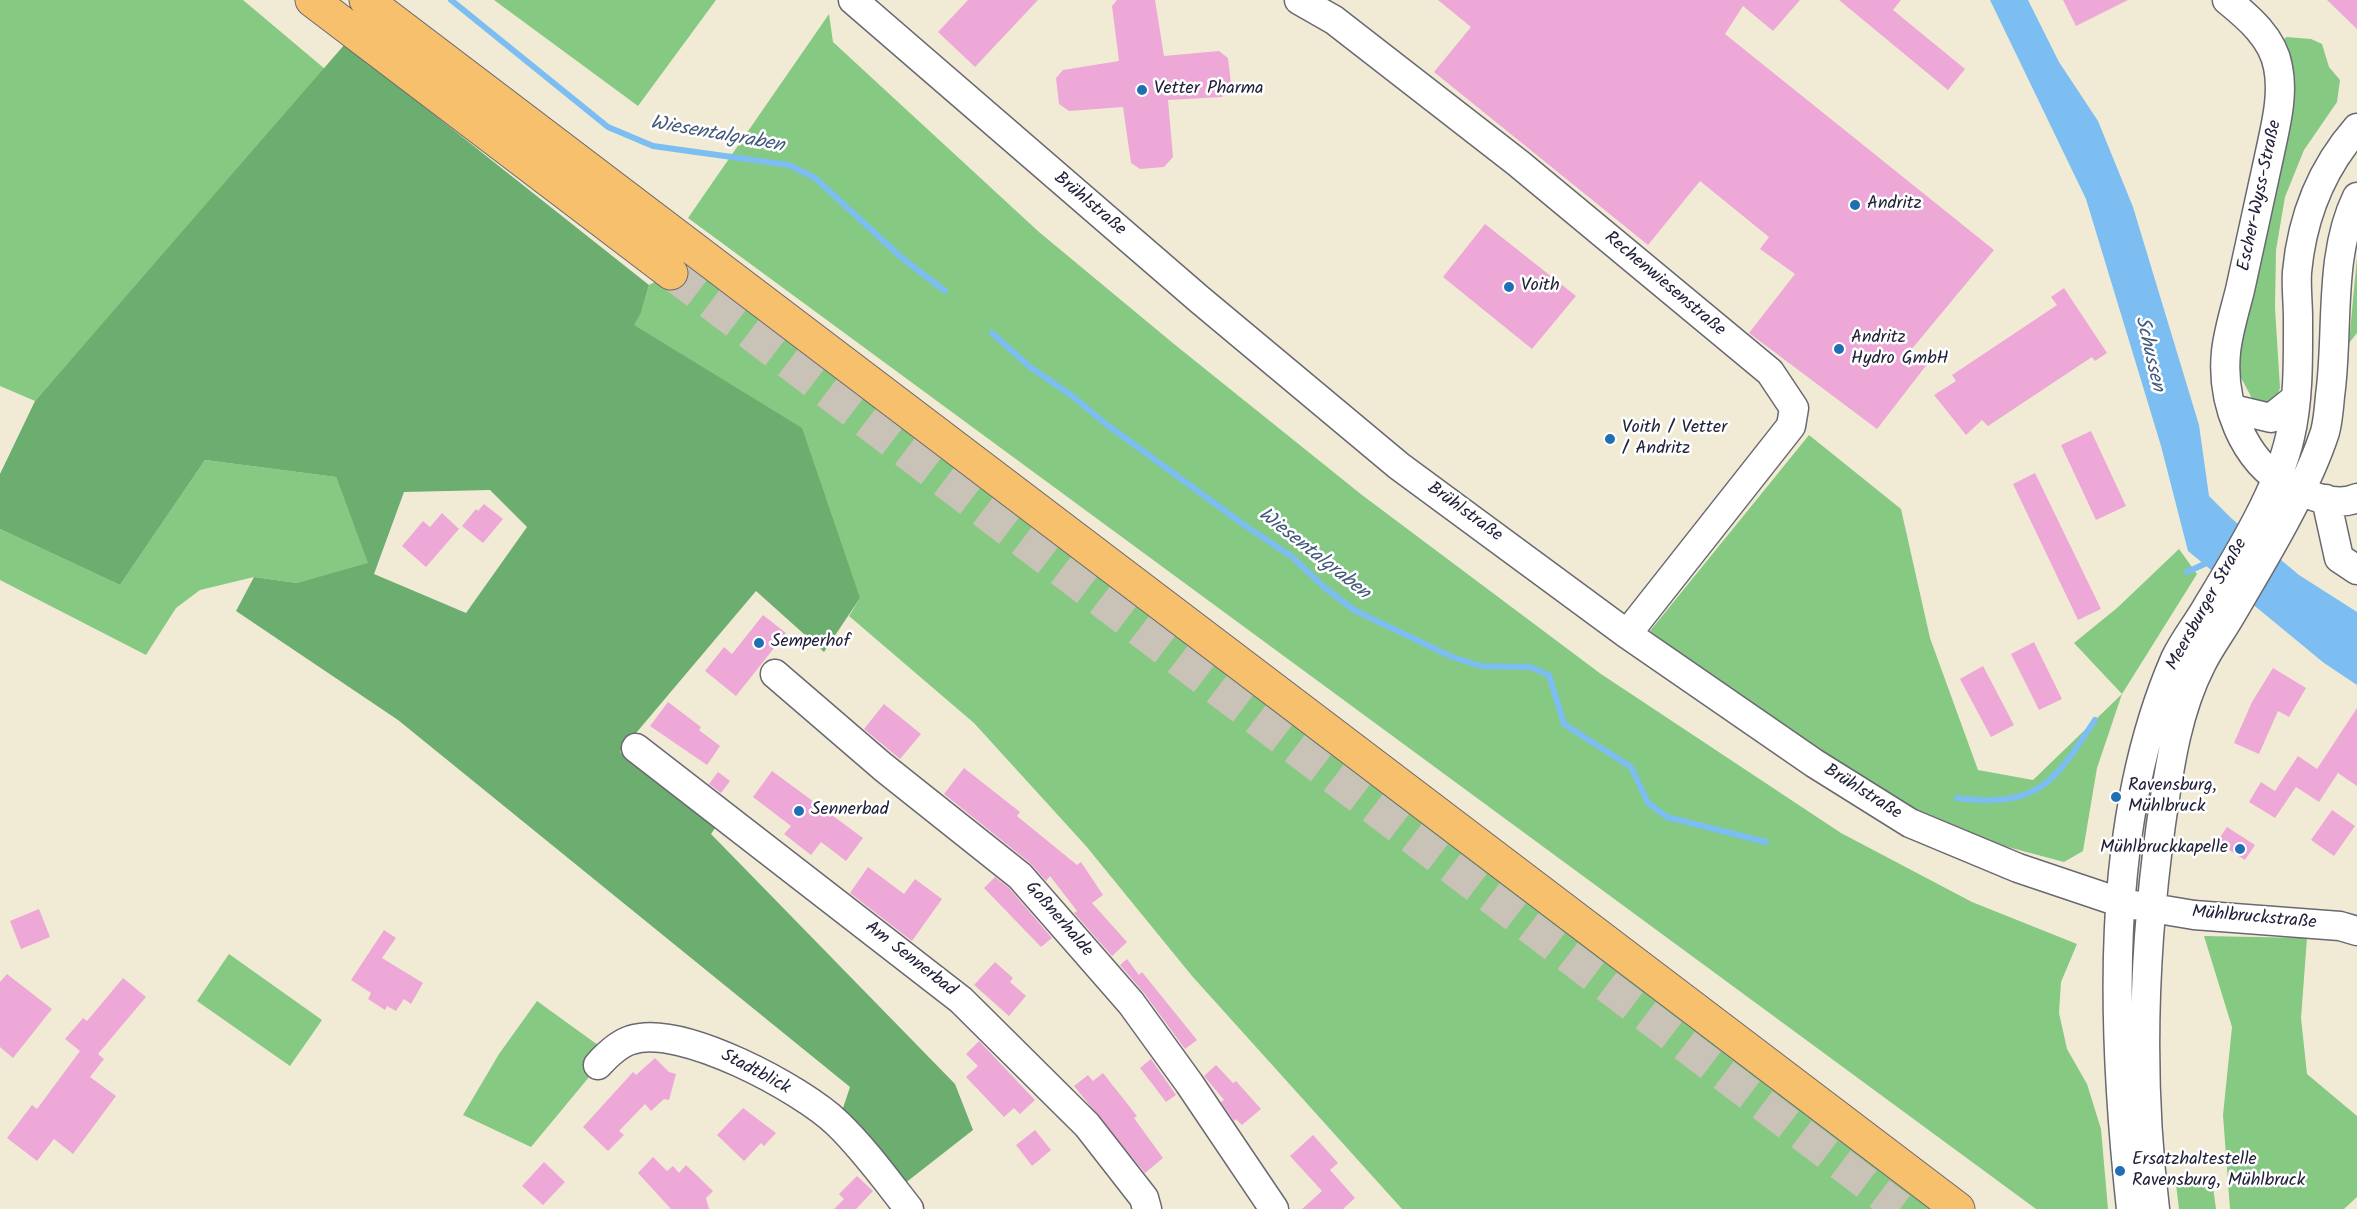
<!DOCTYPE html>
<meta charset="utf-8">
<style>
body{margin:0}
canvas{display:block;background:#f1ebd5}
</style>
<canvas width="2357" height="1209"></canvas>
<script>
const ctx = document.querySelector('canvas').getContext('2d');
ctx.lineJoin = 'round';
function fill(path, color) { ctx.fillStyle = color; ctx.fill(path, 'evenodd'); }
function stroke(path, color, width, dash) { ctx.strokeStyle = color; ctx.lineWidth = width; ctx.lineCap = dash ? 'butt' : 'round'; ctx.setLineDash(dash || []); ctx.stroke(path); }
function write(font, color, halo, rows, align = 'center') {
  ctx.font = font + ' Kalam,sans-serif'; ctx.lineWidth = 5; ctx.setLineDash([]); ctx.textBaseline = 'middle'; ctx.strokeStyle = halo; ctx.fillStyle = color; for (const [text, x, y, turn = 0] of rows) {
    ctx.save(); ctx.translate(x, y); ctx.rotate((+turn || 0) * Math.PI / 180); ctx.textAlign = isNaN(turn) ? turn : align; if (halo) ctx.strokeText(text, 0, 0); ctx.fillText(text, 0, 0); ctx.restore();
  }
}
const green = new Path2D(`
 M0,0H243L325,69L35,401L0,386Z
 M494,0H716L638,106Z
 M829,14L833,42L1039,232L1174,344L1362,495L1601,674L1841,833L1972,902L2077,944L2061,982L2059,1013L2067,1049L2087,1084L2101,1129L2108,1209H2036L688,218Z
 M2286,37L2311,39L2322,44L2329,67L2340,80L2337,102L2304,150L2285,197L2276,250L2275,308L2280,388L2275,402L2255,404L2239,374L2237,336L2279,46Z
 M2357,257V333L2349,343Z
 M690,263L1935,1209H1402L1192,976L1086,846L974,723L849,616L860,598L633,325L641,313L649,285Z
 M1809,435L1901,509L1930,638L1978,770L2033,780L2122,694L2074,643L2117,608L2179,549L2197,574L2122,694L2097,768L2083,851L2064,862L2004,846L1904,804L1818,757L1650,631Z
 M205,460L336,477L369,564L297,583L254,577L200,590L176,608L146,655L0,580V529L120,585Z
 M2204,936L2307,938L2301,1018L2307,1074L2357,1116V1197L2344,1209H2230L2223,1115L2232,1027Z
 M229,954L322,1020L290,1066L197,1001Z
 M537,1001L609,1053L531,1147L463,1115L499,1054Z
 M2175,1176L2212,1179L2216,1209H2179Z`);
const forest = new Path2D(`
 M345,44L649,285L641,313L634,325L802,428L860,598L824,652L756,591L620,752L721,819L711,834L955,1084L973,1130L895,1191L838,1123L850,1087L398,720L236,611L254,577L297,583L368,563L336,477L205,460L120,585L0,529V474L35,401ZM490,490L527,527L466,613L374,574L404,492Z`);
const water = new Path2D(`
 M1990,0H2028L2059,62L2098,121L2133,207L2199,425L2209,496L2231,518L2299,575L2357,612V685L2324,663L2188,551L2161,446L2086,199Z`);
const stream = new Path2D(`
 M451,0L608,127L653,146L789,165L815,178L902,258L945,291
 M992,333L1030,367L1071,395L1106,424L1247,527L1291,556L1324,587L1354,610L1452,657L1481,666L1530,667L1549,675L1564,724L1631,767L1648,803L1667,817L1766,842
 M2187,572L2211,561
 M1957,798C2038,808 2053,784 2095,720`);
const building = new Path2D(`
 M968,0H1038L975,67L938,32Z
 M1117,0H1155L1164,56L1219,51L1228,58L1231,84L1222,97L1168,100L1173,157L1164,167L1140,169L1131,163L1123,107L1069,111L1059,104L1056,78L1063,70L1119,61L1112,6Z
 M1438,0H1800L1773,31L1743,6L1725,34L1994,250L1911,350L1928,363L1877,429L1749,333L1795,274L1760,249L1769,237L1700,181L1648,245L1434,72L1471,27Z
 M1839,0H1901L1893,10L1965,69L1948,90Z
 M2063,0H2128L2076,26Z
 M2327,0H2357V29Z
 M1485,224L1576,296L1532,349L1443,277Z
 M2064,288L2107,353L2095,361L2092,357L1988,426L1982,420L1966,435L1934,395L1956,381L1952,375L2057,305L2051,297Z
 M2091,431L2126,506L2096,520L2061,445Z
 M2035,473L2101,609L2078,620L2013,484Z
 M484,504L503,519L483,543L462,526L476,509L478,511Z
 M442,513L459,529L426,567L402,546L423,521L430,527Z
 M763,615L786,633L736,696L705,671L724,647L732,654Z
 M2034,642L2062,699L2039,710L2011,654Z
 M1983,666L2014,725L1991,737L1960,679Z
 M2273,668L2306,688L2289,717L2278,711L2259,754L2234,743L2252,702Z
 M668,702L701,727L699,730L720,746L707,765L650,726Z
 M884,704L921,734L900,759L864,729Z
 M2357,708V786L2338,773L2319,802L2296,787L2275,818L2249,802L2261,782L2275,791L2298,756L2317,769Z
 M964,768L1020,812L1017,816L1077,865L1081,862L1103,895L1092,903L1127,942L1112,956L1074,913L1077,911L1050,876L1046,881L1030,863L944,794Z
 M772,771L863,838L846,861L821,842L811,855L784,834L791,826L753,797Z
 M718,772L730,781L721,793L709,784Z
 M2332,810L2355,826L2334,856L2311,840Z
 M2227,827L2255,845L2245,860L2217,842Z
 M868,867L904,894L915,879L942,899L912,941L850,893Z
 M995,877L1009,888L1052,938L1041,947L984,888Z
 M39,909L50,937L21,949L10,921Z
 M384,930L396,938L382,958L423,983L411,1004L404,999L396,1011L387,1006L385,1010L368,999L371,993L351,980Z
 M1127,959L1139,975L1142,972L1197,1040L1185,1049L1144,993L1120,965Z
 M995,962L1013,978L1010,982L1026,996L1009,1016L974,985Z
 M7,974L52,1009L13,1058L0,1047V982Z
 M123,978L146,997L98,1054L104,1059L90,1077L116,1096L73,1154L54,1139L37,1161L7,1138L32,1105L37,1109L80,1051L65,1039L83,1018L87,1021Z
 M979,1041L1035,1100L1020,1114L1014,1108L1004,1117L966,1077L978,1066L966,1054Z
 M655,1058L669,1072L676,1074L669,1100L664,1099L651,1111L645,1104L619,1131L624,1135L608,1151L583,1127L633,1072L636,1075Z
 M1151,1059L1176,1095L1166,1102L1140,1068Z
 M1216,1065L1233,1083L1236,1081L1261,1109L1242,1125L1236,1119L1234,1121L1221,1102L1224,1100L1204,1076Z
 M1103,1073L1137,1116L1134,1118L1163,1158L1145,1173L1074,1086L1088,1075L1093,1081Z
 M743,1108L776,1133L764,1146L761,1143L744,1161L717,1135Z
 M1035,1130L1051,1150L1032,1166L1016,1145Z
 M1313,1135L1338,1163L1330,1170L1355,1198L1343,1209H1302L1322,1191L1290,1156Z
 M653,1157L667,1171L673,1166L679,1173L686,1165L713,1191L706,1198L709,1209H671L638,1173Z
 M544,1162L565,1182L543,1205L522,1186Z
 M857,1176L873,1191L856,1209H834L844,1199L839,1194Z`);
const highwayTunnel = new Path2D(`
 M671,273L1900,1209`);
const minor = new Path2D(`
 M853,0L1199,299L1399,466L1627,634L1814,763L1910,823L2018,868L2122,903L2194,915L2340,926L2357,931
 M1299,0L1334,20L1518,163L1770,372L1794,408L1791,426L1627,634
 M2227,0C2248,17 2273,38 2278,67C2284,96 2275,128 2269,157C2259,201 2250,246 2240,290C2235,310 2228,332 2226,352C2221,402 2243,461 2288,485C2308,495 2336,508 2357,498
 M2233,409L2271,418L2296,398
 M2326,499L2339,558L2357,570
 M775,674L883,767L1020,876L1131,1003L1189,1083L1274,1209
 M636,748L961,1000L1087,1125L1144,1198L1147,1209
 M598,1065C607,1055 618,1044 631,1040C680,1023 802,1089 838,1124C864,1149 887,1181 909,1209
 M2131,1209C2112,1032 2103,825 2175,659C2184,640 2198,623 2208,605C2237,557 2278,491 2290,437C2299,398 2298,357 2298,318C2298,303 2296,287 2297,272C2302,218 2322,168 2357,128
 M2155,1209C2139,1080 2143,953 2161,824C2169,771 2176,714 2201,665C2208,650 2219,635 2228,620C2260,566 2306,491 2325,432C2328,421 2329,408 2330,396C2339,332 2328,256 2357,197`);
const highway = new Path2D(`
 M312,0L671,273
 M366,0L1958,1209`);
const markers = [
 [1142,90,6,"#1f6fb2"],
 [1855,205,6,"#1f6fb2"],
 [1509,287,6,"#1f6fb2"],
 [1839,349,6,"#1f6fb2"],
 [1610,439,6,"#1f6fb2"],
 [759,643,6,"#1f6fb2"],
 [2116,797,6,"#1f6fb2"],
 [799,811,6,"#1f6fb2"],
 [2240,849,6,"#1f6fb2"],
 [2120,1171,6,"#1f6fb2"]
];
const poiNames = [
 ["Vetter Pharma",1154,90],
 ["Andritz",1867,205],
 ["Voith",1521,287],
 ["Andritz",1851,339],
 ["Hydro GmbH",1851,360],
 ["Voith / Vetter",1622,429],
 ["/ Andritz",1622,450],
 ["Semperhof",771,643],
 ["Ravensburg,",2128,787],
 ["Mühlbruck",2128,808],
 ["Sennerbad",811,811],
 ["Mühlbruckkapelle",2228,849,"right"],
 ["Ersatzhaltestelle",2132,1161],
 ["Ravensburg, Mühlbruck",2132,1182]
];
const streetNames = [
 ["Escher-Wyss-Straße",2261,196,-78],
 ["Brühlstraße",1089,205,40],
 ["Rechenwiesenstraße",1664,285,40],
 ["Brühlstraße",1464,513,36],
 ["Meersburger Straße",2208,605,-61],
 ["Brühlstraße",1862,793,32],
 ["Mühlbruckstraße",2254,919,5],
 ["Goßnerhalde",1058,920,49],
 ["Am Sennerbad",910,960,38],
 ["Stadtblick",755,1073,28]
];
const waterNames = [
 ["Wiesentalgraben",717,136,10],
 ["Schussen",2148,354,77],
 ["Wiesentalgraben",1313,555,38]
];
fill(green, '#86c982');
fill(forest, '#6cad70');
fill(water, '#7cbef1');
stroke(stream, '#7cbef1', 6);
fill(building, '#eda8d7');
stroke(highwayTunnel, '#c8c3b6', 33, [33, 16]);
stroke(minor, '#6a6871', 31);
stroke(highway, '#6a6871', 35);
stroke(minor, '#fff', 28);
stroke(highway, '#f7c06c', 33);
for (const [x, y, r, color] of markers) { const dot = new Path2D(); dot.arc(x, y, r, 0, 2 * Math.PI); ctx.fillStyle = color; ctx.fill(dot); stroke(dot, '#fff', 2); }
write('18px', '#22223b', '#fff', poiNames, 'left');
write('18px', '#22223b', '#fff', streetNames);
write('italic 20px', '#42597b', '#fff', waterNames);
</script>
